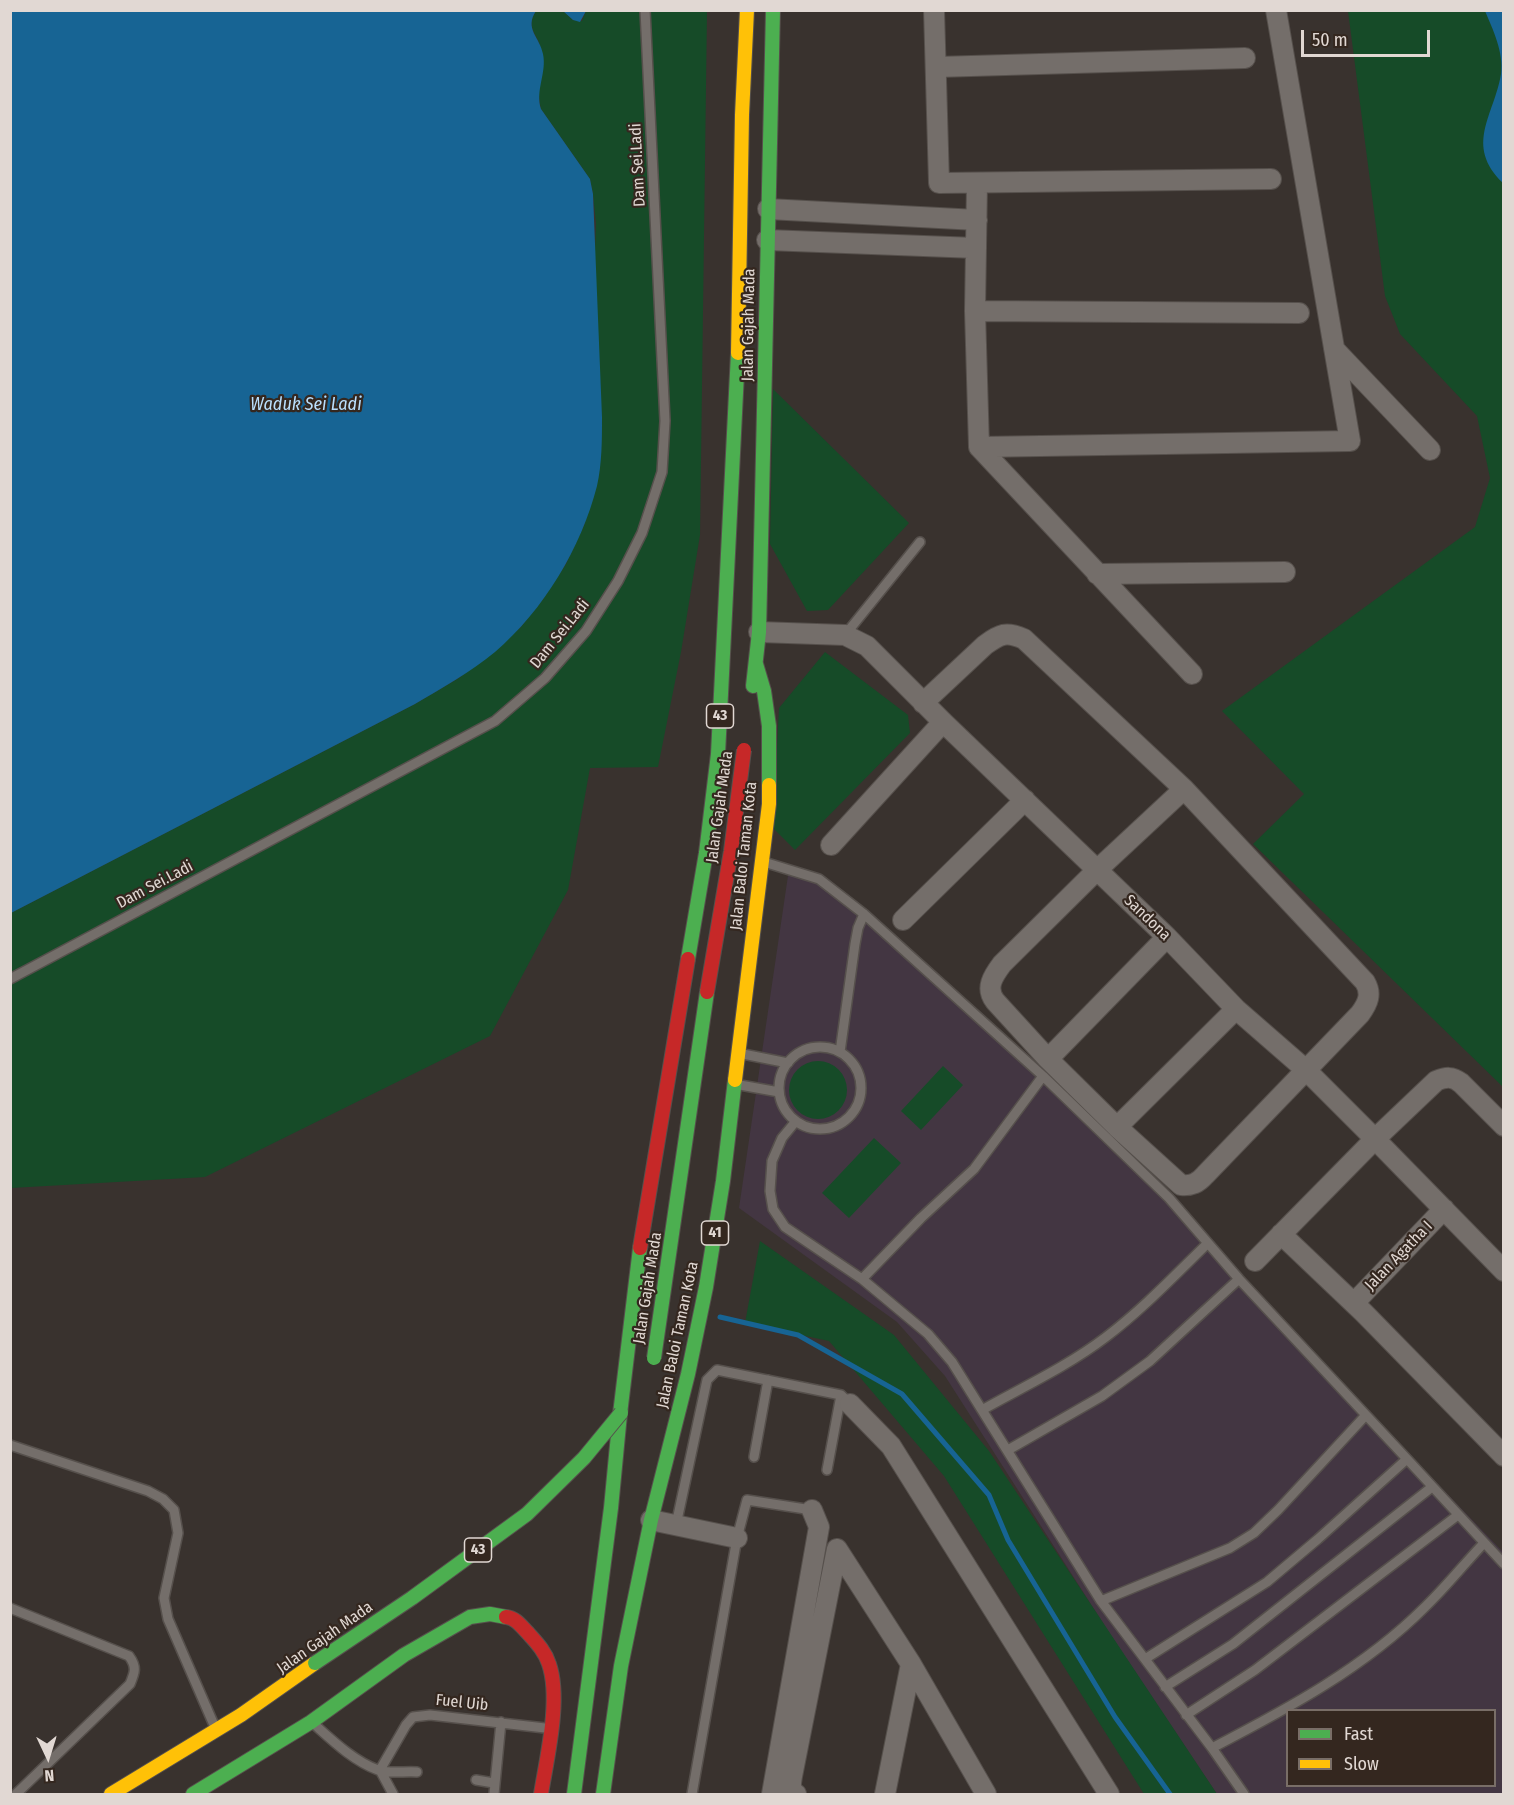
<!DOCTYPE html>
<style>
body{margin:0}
#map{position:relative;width:1514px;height:1805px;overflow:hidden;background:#39322e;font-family:"Fira Sans Condensed",sans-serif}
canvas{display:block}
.frame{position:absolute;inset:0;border:12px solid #e1d8d3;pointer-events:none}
.legend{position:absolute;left:1286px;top:1709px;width:210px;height:78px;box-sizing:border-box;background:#34271f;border:2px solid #796e67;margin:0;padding:8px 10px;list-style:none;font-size:18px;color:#e1d8d3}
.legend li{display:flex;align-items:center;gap:12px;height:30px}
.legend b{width:30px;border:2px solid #796e67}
.north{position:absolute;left:18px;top:1727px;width:60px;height:60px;-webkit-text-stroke:4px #34271f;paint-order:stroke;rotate:176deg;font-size:16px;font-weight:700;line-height:24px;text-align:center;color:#e1d8d3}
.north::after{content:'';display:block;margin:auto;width:21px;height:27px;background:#e1d8d3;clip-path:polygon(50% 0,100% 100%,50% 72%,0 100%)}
.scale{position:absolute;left:1301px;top:30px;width:129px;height:27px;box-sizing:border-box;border:3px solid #e1d8d3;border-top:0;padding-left:8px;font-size:18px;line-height:21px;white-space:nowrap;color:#e1d8d3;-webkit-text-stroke:4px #34271f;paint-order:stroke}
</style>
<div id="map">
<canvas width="1514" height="1805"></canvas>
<div class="frame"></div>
<ul class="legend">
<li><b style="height:8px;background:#4caf50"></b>Fast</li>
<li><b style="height:8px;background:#ffc107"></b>Slow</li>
</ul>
<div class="north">N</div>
<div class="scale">50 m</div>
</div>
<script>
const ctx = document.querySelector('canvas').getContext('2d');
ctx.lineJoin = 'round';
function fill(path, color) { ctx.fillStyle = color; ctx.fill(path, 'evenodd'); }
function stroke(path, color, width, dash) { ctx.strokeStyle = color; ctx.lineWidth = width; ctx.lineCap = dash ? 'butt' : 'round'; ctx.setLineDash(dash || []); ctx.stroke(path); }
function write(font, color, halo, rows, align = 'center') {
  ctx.font = font + ' "Fira Sans Condensed",sans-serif'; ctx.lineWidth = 4.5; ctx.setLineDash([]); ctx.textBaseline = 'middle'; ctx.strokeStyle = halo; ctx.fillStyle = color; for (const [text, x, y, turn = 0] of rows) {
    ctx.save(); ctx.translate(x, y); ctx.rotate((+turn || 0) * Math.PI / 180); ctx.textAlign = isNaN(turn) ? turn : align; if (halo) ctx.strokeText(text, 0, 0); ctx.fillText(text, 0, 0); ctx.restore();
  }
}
const education = new Path2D(`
 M789,869L810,871L827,878L1072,1099L1158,1181L1314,1355L1503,1552V1794H1217L1110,1634L945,1376L897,1322L739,1208ZM1288,1710H1494V1786H1288Z`);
const green = new Path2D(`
 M536,11H563L573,20L582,21L586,11H707L700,535L681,652L658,767L590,768L568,890L490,1036L205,1177L11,1188V913L415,704L459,678L520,628L543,599L566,564L585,523L596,223L593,194L590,179L541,109C536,91 542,70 541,51C540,35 524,29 536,11Z
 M1348,11H1503V1087L1253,844L1304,794L1222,711L1475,527L1490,478L1477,416L1400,334L1385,296Z
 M773,389L909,523L828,610L807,611L770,544Z
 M825,652L908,715L910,733L795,850L773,828L779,708Z
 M789 1090a29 29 0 1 1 58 0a29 29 0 1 1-58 0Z
 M943,1066L963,1085L921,1130L901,1111Z
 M874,1138L901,1163L849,1218L822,1193Z
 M760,1241L894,1335L989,1451L1217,1794H1144L944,1476L829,1341L745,1323Z`);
const water = new Path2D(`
 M11,10L536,11C524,29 540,37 543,54C547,73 535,90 541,109L590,179L593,194L602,417C602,440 602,464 597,486C581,548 544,610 495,652C471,672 442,688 415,704L11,913Z
 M563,11H586L580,22L573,20Z
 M1485,11H1503V183C1464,145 1494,116 1501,74C1504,52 1493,30 1485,11Z`);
const stream = new Path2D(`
 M720,1317L798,1335L902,1394L989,1495L1008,1540L1115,1717L1170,1794`);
const lane = new Path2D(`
 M845,635L920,542
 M767,863L819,879L864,914
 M10,979L495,721L545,678L586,631L618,581L642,533L662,472L665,421L645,10
 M779 1088a41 41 0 1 1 82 0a41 41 0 1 1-82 0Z
 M840,1052L855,944L858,928L864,914L1043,1076L1169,1198L1239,1279L1407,1459L1504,1564
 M743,1054L788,1063
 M740,1085L779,1092
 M796,1121L782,1138L772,1161L770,1191L773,1209L785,1227L862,1279L928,1334L952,1362L1101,1601L1212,1748L1244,1794
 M862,1279L921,1218L974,1169L1043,1076
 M982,1410C1023,1387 1068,1366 1106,1337C1143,1309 1175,1275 1208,1243
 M10,1445L148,1491L163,1499L174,1510L178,1533L164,1598L168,1619L214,1725
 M1008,1450L1102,1396L1150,1361L1239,1279
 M754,1457L768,1380
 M827,1470L841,1395
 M676,1525L707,1380L717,1370L841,1395L850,1404
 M1101,1601L1230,1548L1254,1533L1278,1510L1366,1415
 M10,1608L129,1656C137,1667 135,1672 130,1684L16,1794
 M1145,1659L1267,1582L1318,1539L1407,1459
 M1165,1687L1233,1644L1432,1487
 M1186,1715L1255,1670L1458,1515
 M315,1725C334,1742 354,1761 378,1770C389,1774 405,1771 417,1772
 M1212,1748C1287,1709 1364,1668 1425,1607C1446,1587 1464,1564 1484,1543
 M380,1770L406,1725L413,1717L430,1715L545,1728
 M380,1770L393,1794
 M476,1780L494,1783
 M494,1794L501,1722
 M692,1794L737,1538L747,1500L812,1510`);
const street = new Path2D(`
 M934,10L939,183L1271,179
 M937,67L1245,58
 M977,183L975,311L979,447L1192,674
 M768,209L977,220
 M767,240L976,248
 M975,311L1299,313
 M1334,349L1430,450
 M979,447L1350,441L1276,10
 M1097,574L1285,572
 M759,632L845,635L867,646L943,722L1167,937L1236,1009L1306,1070L1375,1139L1504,1271
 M923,703L985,645C1000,634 1006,631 1024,639L1184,789L1365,982C1372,994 1368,1003 1360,1014L1205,1175C1198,1183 1192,1186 1181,1185L1117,1127L1048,1059L995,1001C985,988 993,976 1002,964L1097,870L1184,789
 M831,845L943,722
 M903,920L1025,800
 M1048,1059L1167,937
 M1117,1127L1236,1009
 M1281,1234L1364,1313L1504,1456
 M1255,1261L1375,1139L1436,1081C1446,1077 1452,1076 1461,1083L1504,1126
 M1354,1303L1444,1209
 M850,1404L891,1446L1109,1794
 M651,1520L737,1538
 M837,1549L911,1664L986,1794
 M772,1794L819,1527L812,1510
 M796,1794C789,1790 791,1783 792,1776L837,1549
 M885,1794L911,1664`);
const fast = new Path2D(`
 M756,664L764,691L769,726V785
 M753,686L759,632L773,10
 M688,959L706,853L718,754L738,353
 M193,1794L311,1722L404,1655L470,1617L490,1614L506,1617
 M574,1794L611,1508L620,1414L640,1248
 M603,1794L621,1666L651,1520L688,1374L706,1287L723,1181L735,1080`);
const slow = new Path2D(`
 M738,353L742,115L747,10
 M735,1080L769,804V785
 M111,1794L241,1715L315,1663`);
const jam = new Path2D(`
 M640,1248L688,959
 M506,1617C516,1618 521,1626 528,1633C536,1642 545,1651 549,1664C561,1699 547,1757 541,1794`);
const fastBridge = new Path2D(`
 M654,1358L707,992
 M315,1663L412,1598L527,1514L584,1458L621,1413`);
const jamBridge = new Path2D(`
 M707,992L731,851L744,750`);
const shields = [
 [720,716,27],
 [715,1233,27],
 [478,1550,27]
];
const shieldNames = [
 ["43",720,716],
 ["41",715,1233],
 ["43",478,1550]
];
const streetNames = [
 ["Dam Sei.Ladi",638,165,-93],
 ["Jalan Gajah Mada",749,325,-89],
 ["Dam Sei.Ladi",560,634,-51],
 ["Jalan Gajah Mada",720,807,-82],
 ["Jalan Baloi Taman Kota",744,856,-84],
 ["Dam Sei.Ladi",155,885,-28],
 ["Sandona",1147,918,44],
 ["Jalan Agatha I",1399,1256,-46],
 ["Jalan Gajah Mada",648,1288,-81],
 ["Jalan Baloi Taman Kota",678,1335,-78],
 ["Jalan Gajah Mada",325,1638,-35],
 ["Fuel Uib",462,1703,6]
];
const waterNames = [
 ["Waduk Sei Ladi",306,405]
];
fill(education, '#433642');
fill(green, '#164b28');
fill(water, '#176494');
stroke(stream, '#176494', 5);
stroke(lane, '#56504c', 12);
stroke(street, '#56504c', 22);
stroke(fast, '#56504c', 16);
stroke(slow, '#56504c', 16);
stroke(jam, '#56504c', 16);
stroke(lane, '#746e6a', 9);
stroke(street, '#746e6a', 20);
stroke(fast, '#4caf50', 14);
stroke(slow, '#ffc107', 14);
stroke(jam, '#c62828', 14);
stroke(fastBridge, '#56504c', 16, []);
stroke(jamBridge, '#56504c', 16, []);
stroke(fastBridge, '#4caf50', 14);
stroke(jamBridge, '#c62828', 14);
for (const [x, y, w] of shields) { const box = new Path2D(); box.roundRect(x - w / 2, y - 12, w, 24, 4.5); ctx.fillStyle = '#34271f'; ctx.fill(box); stroke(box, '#e1d8d3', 1.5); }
write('bold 15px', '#e1d8d3', null, shieldNames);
write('16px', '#e1d8d3', '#34271f', streetNames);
write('italic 18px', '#badffd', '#34271f', waterNames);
</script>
